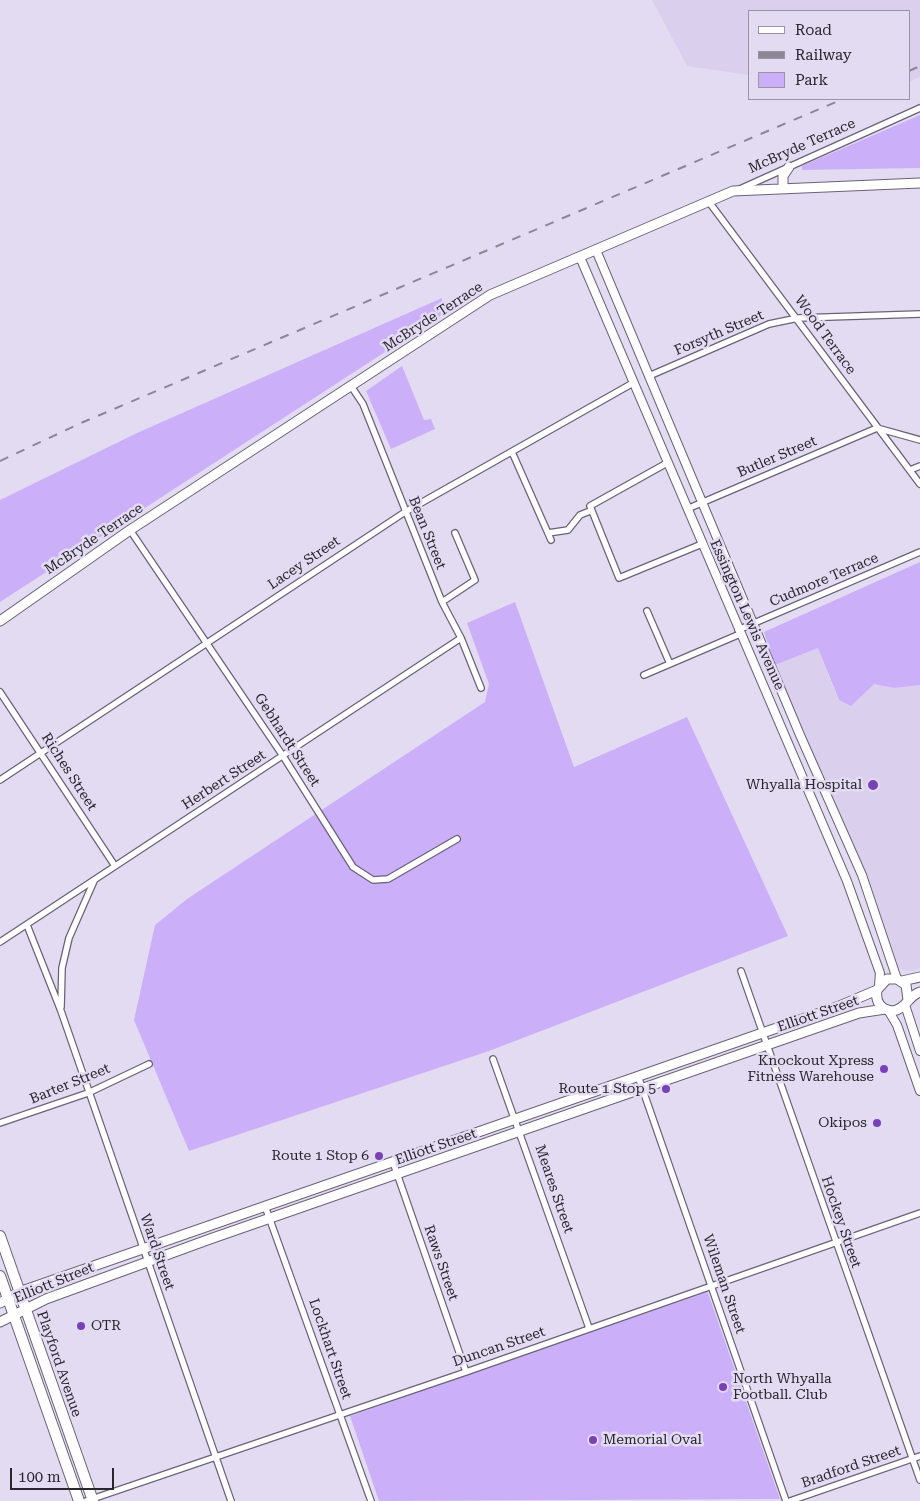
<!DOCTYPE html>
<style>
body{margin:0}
#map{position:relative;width:920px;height:1501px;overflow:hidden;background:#e3dbf2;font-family:"Roboto Serif",serif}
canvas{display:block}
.legend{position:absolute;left:748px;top:10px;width:162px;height:90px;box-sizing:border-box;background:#e3dbf2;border:1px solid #9993a4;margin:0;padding:6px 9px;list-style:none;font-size:15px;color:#29262e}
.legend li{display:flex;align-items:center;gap:10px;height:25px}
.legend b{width:25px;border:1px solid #9993a4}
.scale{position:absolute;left:10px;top:1468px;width:104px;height:22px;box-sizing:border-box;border:2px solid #29262e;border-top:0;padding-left:6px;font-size:15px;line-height:18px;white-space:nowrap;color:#29262e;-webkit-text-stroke:4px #e3dbf2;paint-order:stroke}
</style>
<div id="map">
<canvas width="920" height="1501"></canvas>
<ul class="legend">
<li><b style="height:6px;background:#fff"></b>Road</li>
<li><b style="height:6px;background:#8c8696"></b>Railway</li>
<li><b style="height:14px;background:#ccaff9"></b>Park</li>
</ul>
<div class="scale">100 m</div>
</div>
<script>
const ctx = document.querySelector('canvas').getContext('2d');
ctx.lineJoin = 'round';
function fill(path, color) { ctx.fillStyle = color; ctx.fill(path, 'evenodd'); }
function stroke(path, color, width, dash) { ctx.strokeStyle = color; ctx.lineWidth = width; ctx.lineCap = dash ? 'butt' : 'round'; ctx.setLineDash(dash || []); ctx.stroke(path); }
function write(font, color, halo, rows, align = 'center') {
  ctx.font = font + ' "Roboto Serif",serif'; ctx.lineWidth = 5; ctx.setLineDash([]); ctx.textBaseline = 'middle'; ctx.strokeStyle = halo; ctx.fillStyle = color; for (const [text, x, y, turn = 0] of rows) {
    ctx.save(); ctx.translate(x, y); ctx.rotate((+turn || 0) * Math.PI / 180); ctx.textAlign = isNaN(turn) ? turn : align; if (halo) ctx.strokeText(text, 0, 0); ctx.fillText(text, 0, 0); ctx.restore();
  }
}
const built = new Path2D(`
 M652,0H920V77L909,82V11H749V75L687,66Z
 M818,648L838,700L874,684L894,688L920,685V968L913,971L901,970L897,965L860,863L775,665Z`);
const green = new Path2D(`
 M920,115V168L802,170V166Z
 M442,298V315L0,602V500L137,433Z
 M402,366L424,420L431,419L435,429L391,449L366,391Z
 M920,562V685L894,688L874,684L851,706L839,700L818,648L775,665L764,632Z
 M515,602L574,767L687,717L788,936L489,1051L189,1151L134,1020L155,925L187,899L485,702L489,684L467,623Z
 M707,1290L780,1499L379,1501L350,1416Z`);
const minor = new Path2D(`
 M740,189L920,108
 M709,202L920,484
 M649,376L769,324L798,318L920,314
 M351,386L363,404L442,602L461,638L481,688
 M512,452L551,540
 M667,463L590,506L619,578L702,544
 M910,470L920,466
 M687,509L877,428L920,440
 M130,530L283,756L353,867L373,880L388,879L457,839
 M548,533L568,530L580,515L590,511
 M442,602L475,580L455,533
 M647,611L670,664
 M738,630L920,552
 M644,675L740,634
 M0,692L115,866
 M0,780L405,512L633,383
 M27,925L61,1011L231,1501
 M0,942L461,638
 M741,971L920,1480
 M61,1007L62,968L69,938L94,881
 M493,1059L589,1328
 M638,1076L786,1501
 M0,1123L88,1093L149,1064
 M393,1162L466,1372
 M265,1206L371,1501
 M86,1501L466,1372L920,1213
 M790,1501L920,1456`);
const tertiary = new Path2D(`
 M596,250L800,735L862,875L897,979
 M580,257L847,881L880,973L879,985
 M905,1005L920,1051
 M888,1010L897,1025L920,1091`);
const secondary = new Path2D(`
 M783,189V176L789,167
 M0,621L130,530L490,295L733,191L920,183
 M902,981L920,977
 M908,1000L906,985L897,979H887L877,990C875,1002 881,1010 893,1011C906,1009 908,996 920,992
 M0,1303L19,1292L837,1007L877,990
 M0,1322L46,1299L210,1239L859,1013L885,1009`);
const trunk = new Path2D(`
 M0,1236L93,1501
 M0,1276L79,1501`);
const rail = new Path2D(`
 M909,71L920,66
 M0,461L81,423L843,99`);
const markers = [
 [873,785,6,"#7941b7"],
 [884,1069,5,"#7941b7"],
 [666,1089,5,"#7941b7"],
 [877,1123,5,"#7941b7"],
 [379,1156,5,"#7941b7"],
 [81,1326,5,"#7941b7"],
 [723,1387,5,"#7941b7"],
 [593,1440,5,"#7941b7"]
];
const streetNames = [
 ["McBryde Terrace",802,146,-24],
 ["McBryde Terrace",433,317,-33],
 ["Forsyth Street",719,333,-23],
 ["Wood Terrace",825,335,54],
 ["Butler Street",777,457,-23],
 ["Bean Street",427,533,68],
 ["McBryde Terrace",94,539,-34],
 ["Lacey Street",304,563,-34],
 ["Cudmore Terrace",824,580,-23],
 ["Essington Lewis Avenue",747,615,66],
 ["Gebhardt Street",287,740,57],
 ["Riches Street",69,772,57],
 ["Herbert Street",224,780,-33],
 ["Elliott Street",818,1014,-19],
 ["Barter Street",70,1084,-22],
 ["Elliott Street",436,1147,-19],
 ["Meares Street",554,1189,71],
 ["Hockey Street",841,1222,71],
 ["Ward Street",157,1252,71],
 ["Raws Street",441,1263,71],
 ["Elliott Street",54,1283,-22],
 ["Wileman Street",724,1284,71],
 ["Duncan Street",499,1347,-19],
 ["Lockhart Street",330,1349,71],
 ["Playford Avenue",59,1364,71],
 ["Bradford Street",851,1467,-19]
];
const poiNames = [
 ["Whyalla Hospital",862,785],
 ["Knockout Xpress",874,1061],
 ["Fitness Warehouse",874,1077],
 ["Route 1 Stop 5",656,1089],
 ["Okipos",867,1123],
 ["Route 1 Stop 6",369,1156],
 ["OTR",91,1326,"left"],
 ["North Whyalla",733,1379,"left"],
 ["Football. Club",733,1395,"left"],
 ["Memorial Oval",603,1440,"left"]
];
fill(built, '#dacfed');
fill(green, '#ccaff9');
stroke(minor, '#6a6276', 8);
stroke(tertiary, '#6a6276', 10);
stroke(secondary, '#6a6276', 11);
stroke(trunk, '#6a6276', 12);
stroke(minor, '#fff', 5.5);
stroke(tertiary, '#fff', 8);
stroke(secondary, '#fff', 9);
stroke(trunk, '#fff', 10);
stroke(rail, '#8c8696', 2, [9, 9]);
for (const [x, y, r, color] of markers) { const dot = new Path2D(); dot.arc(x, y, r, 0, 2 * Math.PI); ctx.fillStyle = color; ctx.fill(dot); stroke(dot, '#e3dbf2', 2); }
write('14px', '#29262e', '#e3dbf2', streetNames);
write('14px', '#29262e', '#e3dbf2', poiNames, 'right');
</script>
